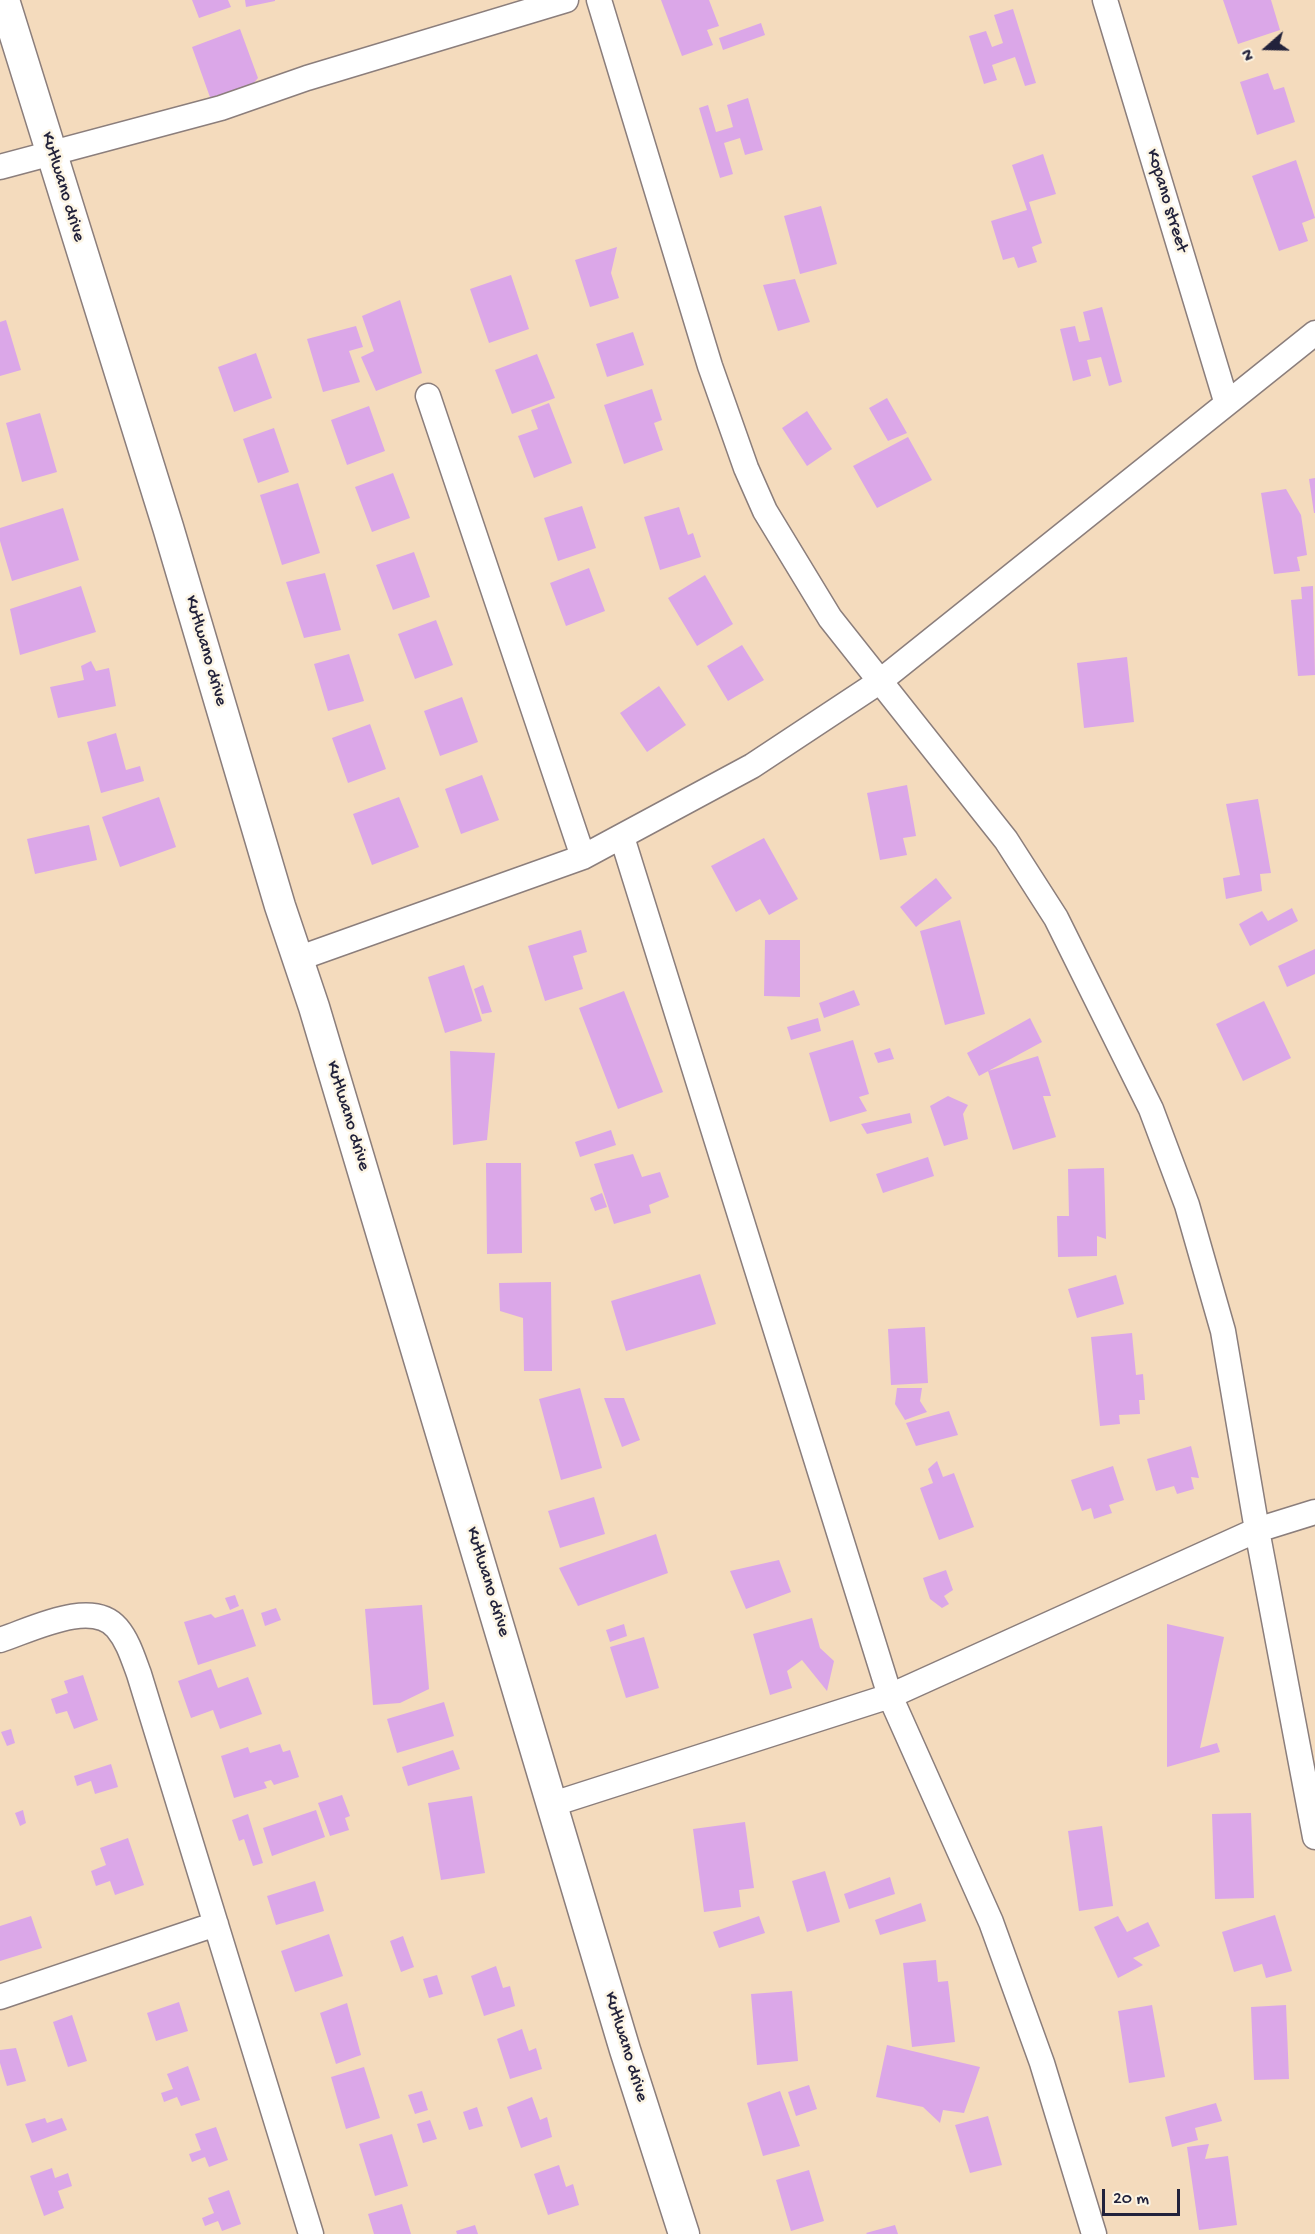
<!DOCTYPE html>
<style>
body{margin:0}
#map{position:relative;width:1315px;height:2234px;overflow:hidden;background:#f4dbbd;font-family:"Gochi Hand",sans-serif}
canvas{display:block}
.north{position:absolute;left:1237px;top:18px;width:60px;height:60px;-webkit-text-stroke:4px #fcf5e5;paint-order:stroke;rotate:250deg;font-size:16px;font-weight:700;line-height:24px;text-align:center;color:#22223b}
.north::after{content:'';display:block;margin:auto;width:21px;height:27px;background:#22223b;clip-path:polygon(50% 0,100% 100%,50% 72%,0 100%)}
.scale{position:absolute;left:1102px;top:2189px;width:78px;height:27px;box-sizing:border-box;border:3px solid #22223b;border-top:0;padding-left:8px;font-size:18px;line-height:21px;white-space:nowrap;color:#22223b;-webkit-text-stroke:4px #fcf5e5;paint-order:stroke}
</style>
<div id="map">
<canvas width="1315" height="2234"></canvas>
<div class="north">N</div>
<div class="scale">20 m</div>
</div>
<script>
const ctx = document.querySelector('canvas').getContext('2d');
ctx.lineJoin = 'round';
function fill(path, color) { ctx.fillStyle = color; ctx.fill(path, 'evenodd'); }
function stroke(path, color, width, dash) { ctx.strokeStyle = color; ctx.lineWidth = width; ctx.lineCap = dash ? 'butt' : 'round'; ctx.setLineDash(dash || []); ctx.stroke(path); }
function write(font, color, halo, rows, align = 'center') {
  ctx.font = font + ' "Gochi Hand",sans-serif'; ctx.lineWidth = 5; ctx.setLineDash([]); ctx.textBaseline = 'middle'; ctx.strokeStyle = halo; ctx.fillStyle = color; for (const [text, x, y, turn = 0] of rows) {
    ctx.save(); ctx.translate(x, y); ctx.rotate((+turn || 0) * Math.PI / 180); ctx.textAlign = isNaN(turn) ? turn : align; if (halo) ctx.strokeText(text, 0, 0); ctx.fillText(text, 0, 0); ctx.restore();
  }
}
const building = new Path2D(`
 M192,0H228L231,7L199,18Z
 M245,0H275V1L246,7Z
 M661,0H709L719,26L707,30L713,45L682,56Z
 M1223,0H1271L1280,30L1238,44Z
 M1013,9L1036,83L1025,86L1015,57L992,65L997,80L984,84L969,36L986,31L992,47L1003,43L994,15Z
 M761,23L765,35L723,50L719,38Z
 M240,29L258,78L238,101L211,100L192,47Z
 M1268,73L1274,90L1284,87L1295,122L1257,135L1240,82Z
 M748,98L763,150L745,155L740,138L724,143L733,174L720,178L699,108L708,105L716,132L733,127L727,105Z
 M1043,154L1056,194L1029,202L1042,243L1032,247L1037,262L1018,268L1014,257L1003,260L991,221L1027,210L1012,165Z
 M1296,160L1315,218L1302,223L1308,241L1279,251L1252,176Z
 M821,206L837,264L800,274L784,216Z
 M617,247L611,273L619,298L590,307L575,260Z
 M511,275L529,329L489,343L470,289Z
 M795,279L810,322L778,331L763,285Z
 M400,300L422,373L376,391L361,357L374,351L362,316Z
 M1102,307L1122,382L1109,386L1101,357L1087,360L1091,376L1073,381L1060,329L1075,326L1079,342L1090,340L1083,312Z
 M6,320L21,370L0,376V322Z
 M356,326L363,347L349,351L360,382L323,392L307,339Z
 M633,332L644,365L607,377L596,344Z
 M256,353L272,398L234,412L218,367Z
 M537,354L555,398L512,414L495,370Z
 M652,389L662,420L654,423L663,450L624,464L604,405Z
 M887,398L907,433L888,441L869,408Z
 M549,403L572,463L534,478L518,436L538,429L531,410Z
 M369,406L385,451L347,465L331,420Z
 M807,411L832,449L807,466L782,428Z
 M40,413L57,472L22,482L6,423Z
 M274,428L289,472L258,483L243,439Z
 M908,437L932,480L877,508L853,466Z
 M393,473L410,518L372,532L355,487Z
 M1315,478V513H1314L1309,479Z
 M298,483L320,553L282,565L260,495Z
 M1286,489L1301,515L1307,555L1297,557L1300,571L1274,574L1261,493Z
 M582,506L596,548L558,561L544,518Z
 M679,507L688,535L693,533L701,557L660,570L644,517Z
 M63,508L79,560L12,581L0,541V528Z
 M414,552L430,597L393,610L376,565Z
 M589,568L605,611L566,626L550,583Z
 M325,573L341,630L304,638L286,582Z
 M705,575L733,624L697,646L668,598Z
 M81,586L96,632L20,655L10,609Z
 M1313,586L1315,675L1298,676L1291,600L1302,599L1301,587Z
 M436,620L453,665L415,679L398,634Z
 M742,645L764,680L728,701L707,666Z
 M349,654L364,701L328,711L314,664Z
 M1127,657L1134,722L1084,728L1077,663Z
 M91,661L96,671L109,668L116,706L58,718L50,687L84,680L81,666Z
 M659,686L686,725L647,752L620,713Z
 M462,697L478,742L440,756L424,711Z
 M370,724L386,769L348,783L332,738Z
 M116,733L126,770L140,766L144,781L101,793L87,742Z
 M482,775L499,820L461,834L445,789Z
 M907,785L916,836L903,838L907,855L880,860L867,793Z
 M159,797L176,847L120,867L102,817Z
 M399,797L419,847L372,865L353,814Z
 M1258,799L1271,873L1260,874L1262,891L1226,899L1223,878L1240,875L1226,804Z
 M89,825L97,860L35,874L27,839Z
 M764,838L798,899L769,915L760,899L736,912L711,866Z
 M936,878L952,898L916,927L900,907Z
 M1292,908L1298,921L1250,946L1239,924L1262,911L1268,921Z
 M960,920L985,1014L945,1025L920,931Z
 M581,930L587,952L573,956L583,989L545,1001L528,946Z
 M765,940H800V997L764,996Z
 M1315,949V974L1287,987L1278,966Z
 M464,965L482,1021L445,1033L428,977Z
 M483,985L492,1012L482,1014L474,989Z
 M854,990L860,1005L824,1018L819,1003Z
 M624,991L663,1092L618,1109L579,1008Z
 M1264,1001L1291,1058L1243,1081L1216,1024Z
 M818,1018L821,1031L791,1040L787,1027Z
 M1030,1018L1042,1042L979,1076L967,1053Z
 M853,1040L869,1094L859,1097L867,1111L830,1122L809,1053Z
 M890,1048L894,1059L878,1063L874,1053Z
 M450,1051L495,1053L487,1140L453,1145Z
 M1038,1056L1051,1096H1043L1056,1137L1013,1150L988,1071Z
 M948,1096L968,1105L963,1114L968,1139L944,1146L930,1106Z
 M910,1113L912,1123L867,1134L861,1124Z
 M611,1130L616,1145L580,1157L575,1142Z
 M633,1154L642,1177L660,1172L669,1197L649,1205L651,1213L614,1224L594,1164Z
 M928,1157L934,1176L883,1193L876,1174Z
 M486,1163H521L522,1253L487,1254Z
 M1104,1168L1106,1239L1097,1236V1256L1058,1257L1057,1216H1069L1068,1169Z
 M602,1193L607,1207L595,1211L590,1198Z
 M700,1274L716,1324L626,1351L611,1301Z
 M1116,1275L1124,1304L1077,1318L1068,1289Z
 M551,1282L552,1371H524L523,1318L500,1311L499,1283Z
 M925,1327L928,1383L891,1385L888,1329Z
 M1132,1333L1136,1375L1143,1374L1145,1400H1139L1140,1414L1119,1415L1120,1424L1100,1426L1091,1337Z
 M580,1388L602,1468L561,1480L539,1399Z
 M897,1388H922L920,1401L927,1412L905,1420L895,1404Z
 M604,1398H624L640,1440L622,1447Z
 M949,1411L958,1435L916,1446L906,1423Z
 M1191,1446L1199,1478L1191,1477L1194,1489L1177,1494L1174,1486L1156,1491L1147,1459Z
 M937,1461L943,1477L954,1473L974,1527L939,1540L920,1488L933,1483L928,1469Z
 M1113,1466L1124,1500L1109,1505L1112,1513L1094,1519L1091,1508L1082,1511L1071,1480Z
 M594,1497L605,1534L560,1548L548,1511Z
 M656,1534L668,1573L578,1606L559,1568Z
 M779,1560L791,1592L746,1609L730,1571Z
 M946,1570L953,1590L944,1596L949,1604L942,1608L930,1599L923,1578Z
 M235,1595L239,1606L230,1610L225,1598Z
 M422,1605L429,1689L400,1703L373,1705L365,1609Z
 M276,1608L281,1620L265,1626L261,1613Z
 M243,1609L256,1646L198,1665L184,1622L211,1614L215,1618Z
 M812,1618L820,1648L834,1661L827,1691L802,1660L787,1671L792,1688L770,1695L753,1634Z
 M624,1624L627,1636L610,1642L606,1630Z
 M1167,1624L1224,1637L1200,1748L1217,1743L1220,1752L1167,1767Z
 M644,1637L659,1688L626,1698L610,1647Z
 M211,1669L218,1688L248,1677L262,1714L220,1729L213,1710L191,1718L178,1681Z
 M83,1675L98,1720L74,1729L67,1711L56,1714L51,1699L68,1693L64,1681Z
 M444,1702L454,1736L397,1753L387,1719Z
 M11,1729L15,1743L7,1746L1,1732Z
 M280,1744L283,1752L290,1750L299,1777L274,1785L271,1780L264,1782L267,1788L234,1798L221,1756L248,1747L250,1753Z
 M453,1750L460,1769L408,1786L402,1767Z
 M111,1764L118,1787L95,1794L91,1781L77,1786L74,1776Z
 M342,1795L350,1816L345,1818L349,1830L330,1836L318,1803Z
 M472,1796L485,1873L441,1880L428,1803Z
 M23,1810L26,1823L20,1826L15,1813Z
 M316,1810L325,1837L272,1856L263,1828Z
 M1251,1813L1254,1898L1215,1899L1212,1814Z
 M248,1814L263,1863L253,1866L244,1839L239,1841L232,1820Z
 M745,1822L754,1888L739,1890L741,1907L704,1912L693,1829Z
 M1102,1826L1113,1906L1079,1911L1068,1831Z
 M128,1838L144,1885L115,1895L110,1881L96,1886L91,1871L106,1865L100,1848Z
 M825,1871L840,1922L807,1932L792,1881Z
 M890,1877L895,1894L849,1909L844,1894Z
 M315,1881L324,1911L276,1925L267,1896Z
 M921,1903L926,1921L880,1935L875,1920Z
 M1275,1915L1292,1971L1266,1978L1262,1964L1234,1972L1222,1932Z
 M31,1916L42,1948L0,1961V1926Z
 M759,1916L765,1933L719,1948L713,1932Z
 M1118,1916L1127,1932L1148,1922L1160,1946L1133,1958L1143,1965L1118,1978L1094,1927Z
 M329,1934L343,1976L295,1992L281,1951Z
 M403,1936L414,1967L401,1972L390,1941Z
 M936,1960L938,1982L948,1981L955,2042L912,2047L903,1963Z
 M496,1966L503,1988L510,1986L515,2006L484,2016L471,1976Z
 M437,1975L443,1994L429,1998L423,1979Z
 M792,1991L798,2061L757,2065L751,1994Z
 M179,2002L188,2031L156,2041L147,2013Z
 M347,2003L361,2055L336,2064L320,2013Z
 M1152,2005L1165,2077L1129,2083L1118,2011Z
 M1286,2005L1289,2079L1254,2080L1251,2007Z
 M72,2015L87,2061L68,2067L53,2022Z
 M522,2029L529,2051L536,2048L542,2069L510,2079L497,2039Z
 M887,2045L980,2067L964,2113L943,2110L940,2123L923,2107L876,2097Z
 M16,2048L26,2081L7,2086L0,2063V2050Z
 M188,2066L200,2100L181,2106L177,2097L164,2102L161,2093L173,2089L167,2074Z
 M364,2067L380,2118L346,2129L331,2077Z
 M809,2085L817,2109L796,2116L788,2092Z
 M422,2091L428,2110L415,2114L408,2095Z
 M780,2091L800,2146L763,2156L747,2103Z
 M532,2097L540,2120L547,2117L552,2137L521,2148L507,2107Z
 M1216,2103L1222,2121L1195,2128L1198,2140L1172,2147L1165,2117Z
 M477,2107L483,2126L469,2130L463,2112Z
 M988,2116L1002,2165L970,2173L955,2125Z
 M45,2118L47,2123L62,2118L67,2130L32,2143L25,2124Z
 M430,2120L437,2139L423,2143L417,2124Z
 M216,2127L228,2160L209,2167L205,2157L192,2162L189,2154L201,2150L195,2134Z
 M392,2134L408,2186L375,2196L359,2144Z
 M1209,2144L1205,2159L1228,2156L1237,2225L1199,2230L1187,2147Z
 M559,2165L566,2187L573,2184L579,2205L548,2215L534,2174Z
 M52,2168L55,2178L68,2173L72,2186L58,2191L64,2208L44,2216L30,2176Z
 M809,2170L824,2221L791,2231L776,2180Z
 M229,2190L241,2224L222,2231L218,2221L205,2226L202,2218L214,2213L208,2198Z
 M402,2204L411,2234H374L368,2214Z
 M475,2225L478,2234H457L456,2231Z
 M895,2225L898,2234H867L866,2233Z`);
const minor = new Path2D(`
 M599,0L710,366L746,468L765,511L830,618L1006,840L1056,918L1151,1109L1187,1205L1223,1331L1257,1530L1315,1837
 M1105,0L1226,401
 M0,167L221,108L307,78L566,0
 M428,396L583,857
 M622,837L890,1696L991,1922L1042,2063L1094,2234
 M297,959L583,857L752,766L879,682L1315,333
 M0,1640C31,1630 92,1598 117,1628C128,1641 133,1658 139,1674L311,2234
 M553,1804L890,1696L1257,1530L1315,1512
 M0,1997L216,1924`);
const tertiary = new Path2D(`
 M4,0L168,527L280,906L314,1007L625,2050L684,2234`);
const streetNames = [
 ["Kutlwano drive",62,187,73],
 ["Kopano street",1166,201,73],
 ["Kutlwano drive",205,651,74],
 ["Kutlwano drive",347,1116,73],
 ["Kutlwano drive",487,1582,73],
 ["Kutlwano drive",625,2047,73]
];
fill(building, '#dba7e8');
stroke(minor, '#8b7e7c', 27);
stroke(tertiary, '#8b7e7c', 33);
stroke(minor, '#fff', 24);
stroke(tertiary, '#fff', 30);
write('18px', '#22223b', '#fcf5e5', streetNames);
</script>
